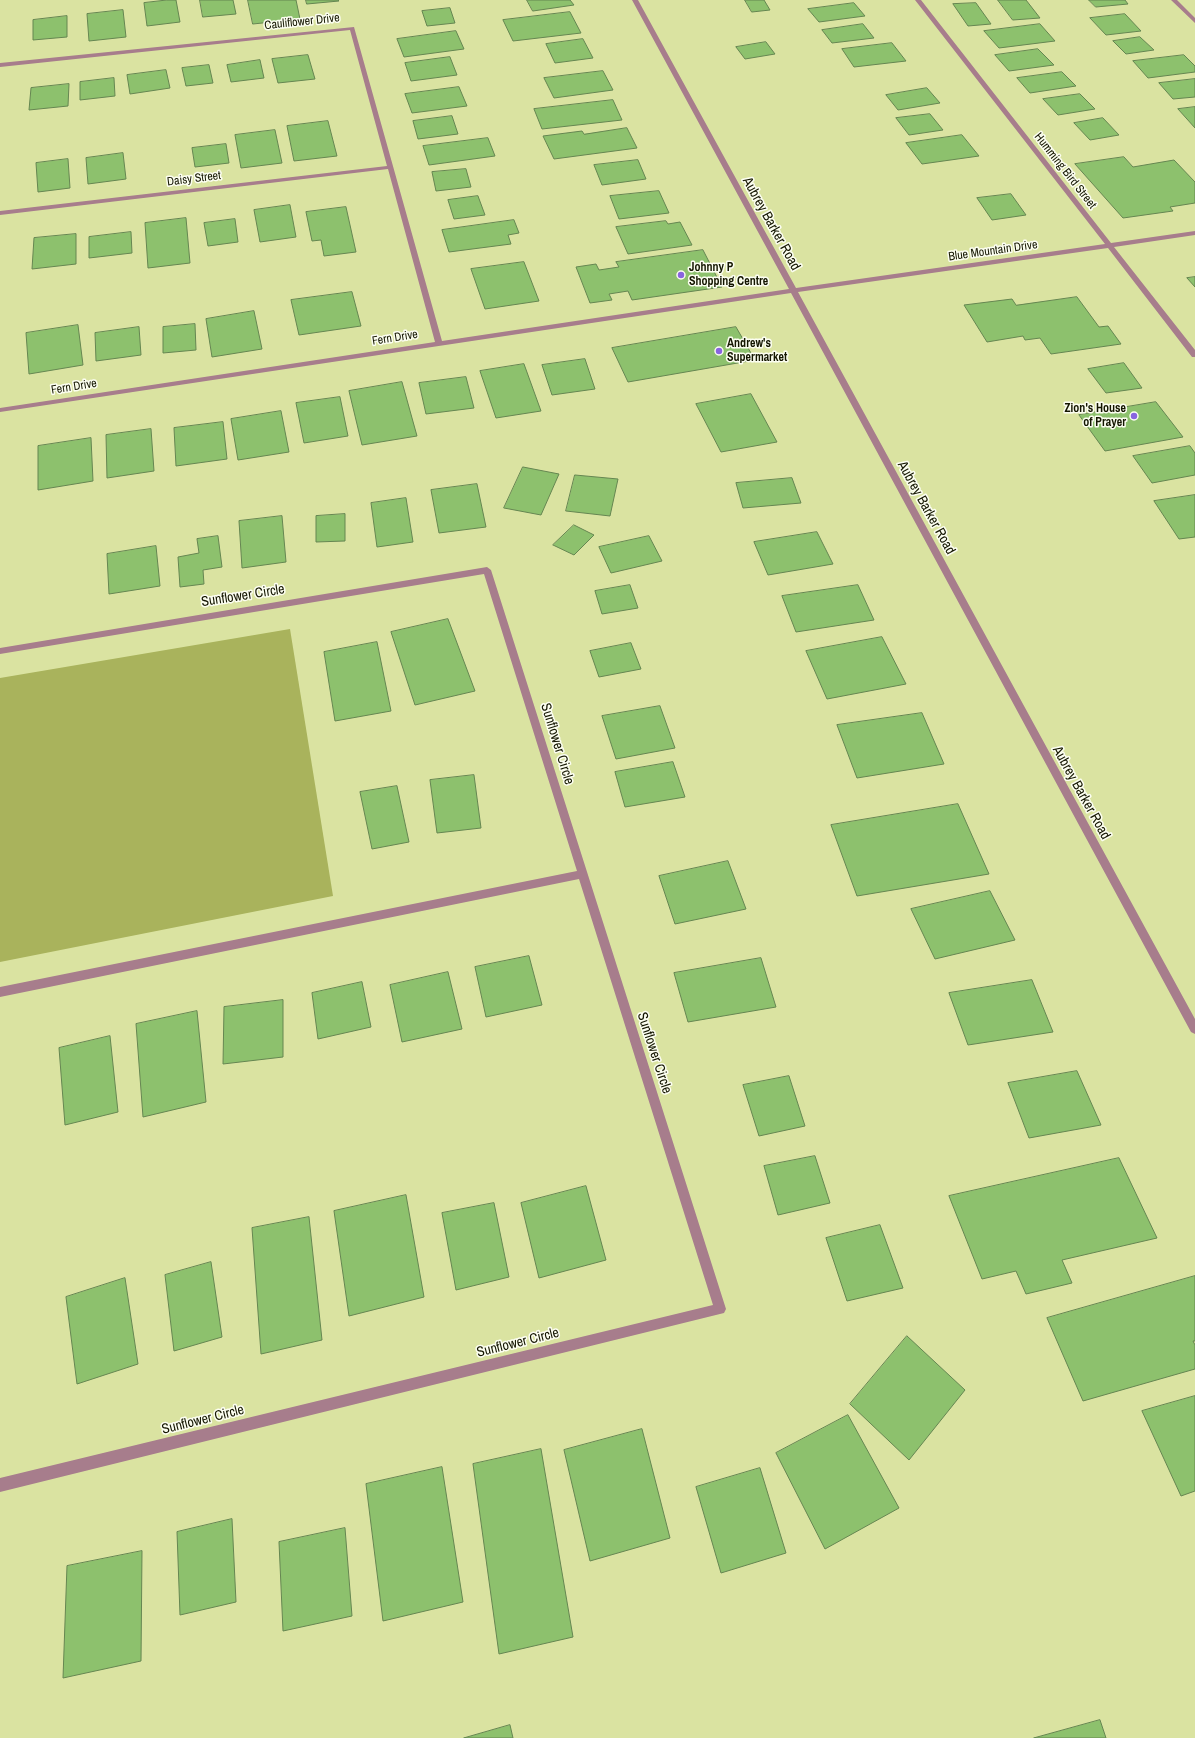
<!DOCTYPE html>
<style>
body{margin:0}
canvas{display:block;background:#dae3a1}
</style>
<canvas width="1195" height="1738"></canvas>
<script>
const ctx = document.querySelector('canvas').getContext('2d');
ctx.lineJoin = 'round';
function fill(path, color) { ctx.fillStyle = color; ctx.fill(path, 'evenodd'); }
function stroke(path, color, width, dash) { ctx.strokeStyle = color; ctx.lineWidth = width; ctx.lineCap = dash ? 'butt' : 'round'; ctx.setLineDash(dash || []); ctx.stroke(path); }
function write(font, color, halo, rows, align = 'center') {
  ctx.font = font + ' "Archivo Narrow",sans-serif'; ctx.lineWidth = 3; ctx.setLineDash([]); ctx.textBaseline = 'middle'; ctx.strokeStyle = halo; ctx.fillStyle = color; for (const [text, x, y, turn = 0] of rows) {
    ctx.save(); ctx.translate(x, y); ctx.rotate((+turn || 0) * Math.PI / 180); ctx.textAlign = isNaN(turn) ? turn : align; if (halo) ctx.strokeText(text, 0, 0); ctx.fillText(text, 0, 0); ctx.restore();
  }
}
const green = new Path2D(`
 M290,629L333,896L0,962V678Z`);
const building = new Path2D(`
 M167,0H176L180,22L147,26L144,3Z
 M200,0H233L236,14L203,17Z
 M248,0H296L300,19L253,24Z
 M306,0H338L339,1L307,4Z
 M527,0H570L574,5L533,11Z
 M745,0H764L770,10L752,12Z
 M998,0H1026L1040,18L1013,20Z
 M1089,0H1125L1128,4L1096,7Z
 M854,3L865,16L819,22L808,9Z
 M976,3L991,24L968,26L953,4Z
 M450,8L455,23L427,26L422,11Z
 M123,10L126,37L89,41L87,14Z
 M570,12L581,33L513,41L503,20Z
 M1125,14L1141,31L1106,35L1090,18Z
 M67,16V37L33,40V20Z
 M863,24L874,38L832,43L822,30Z
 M1040,24L1055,41L999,48L984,31Z
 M456,31L464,49L404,57L397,39Z
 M1140,37L1154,50L1126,54L1113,41Z
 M583,39L593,58L555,63L546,44Z
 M766,42L775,54L745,59L736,47Z
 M892,43L906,61L854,67L842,49Z
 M1038,49L1054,65L1009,71L995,55Z
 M308,55L315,79L278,83L272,59Z
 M1184,55L1195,66V72L1148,78L1133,61Z
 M450,57L457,75L411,81L405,63Z
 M260,60L264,78L231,82L227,65Z
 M209,65L213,83L186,86L182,68Z
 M166,70L170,88L130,94L127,75Z
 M603,71L613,90L554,98L544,78Z
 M1062,72L1076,86L1030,93L1017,78Z
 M114,78L115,96L80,100V82Z
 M1195,79V97L1173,99L1159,83Z
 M69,84L68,106L29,110L31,88Z
 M459,87L467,106L412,113L405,94Z
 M927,88L940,103L898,110L886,95Z
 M1080,94L1095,109L1058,115L1043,99Z
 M613,100L622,120L542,129L534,109Z
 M1195,107V128L1178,109Z
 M930,114L943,130L909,135L896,118Z
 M452,116L458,134L418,139L413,121Z
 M1103,118L1119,135L1090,140L1074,123Z
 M328,121L337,156L294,161L287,126Z
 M627,128L637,148L554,159L543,136L582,131L584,134Z
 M275,130L282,163L241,168L235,135Z
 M962,135L979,156L922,164L906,143Z
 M488,138L495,156L429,165L423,146Z
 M226,144L229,163L195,167L192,148Z
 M123,153L126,179L88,184L86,158Z
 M1124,157L1133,167L1174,160L1195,182V203L1170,207L1173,211L1123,218L1075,164Z
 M68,159L70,188L38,192L36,163Z
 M638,160L646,179L602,185L594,165Z
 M466,169L471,187L436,191L432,172Z
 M659,191L669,213L619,219L610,196Z
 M1011,194L1026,215L992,220L977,198Z
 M478,196L485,215L454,219L448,200Z
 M290,205L296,237L260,242L254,210Z
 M346,207L356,252L324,256L321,240L312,241L306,212Z
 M186,218L190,263L148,268L145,223Z
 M235,219L238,242L208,246L204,223Z
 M514,220L519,233L508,235L511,244L449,252L442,230Z
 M666,221L668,224L680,222L692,245L628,254L616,227Z
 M131,232L132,253L89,258V237Z
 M76,234V264L32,269L34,238Z
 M703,250L722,287L632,300L628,291L609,294L612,300L590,303L576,267L596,264L599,270L619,267L616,262Z
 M524,262L539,301L485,309L471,269Z
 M1195,277V287L1187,278Z
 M352,292L361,326L299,335L291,300Z
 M1077,297L1099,327L1108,326L1121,344L1051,354L1040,338L1025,340L1023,336L987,342L964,305L1012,299L1016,305Z
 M254,311L262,349L212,357L206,319Z
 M195,324L196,350L163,353V327Z
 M78,325L83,365L29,374L26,333Z
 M139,327L141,355L96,361L95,333Z
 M736,327L755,360L628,382L612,348Z
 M585,359L595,389L552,395L542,365Z
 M1124,363L1142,388L1106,393L1088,369Z
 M524,364L541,411L496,418L480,371Z
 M466,377L474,408L426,414L419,383Z
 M402,382L417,436L362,445L349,391Z
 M751,394L777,442L721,452L696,404Z
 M340,397L348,436L304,443L296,403Z
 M1156,402L1183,437L1105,451L1079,415Z
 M281,411L289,452L238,460L231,419Z
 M223,422L227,459L176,466L174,428Z
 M151,429L154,471L107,478L106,435Z
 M91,438L93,481L38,490V446Z
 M1190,446L1195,453V475L1152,483L1133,456Z
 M523,467L559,474L541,515L504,508Z
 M575,475L618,479L610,516L566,511Z
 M792,478L801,503L743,508L736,483Z
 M477,484L486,527L439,533L431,490Z
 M1195,495V537L1179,539L1154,501Z
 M406,498L413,542L377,547L371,503Z
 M345,514V541L316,542V516Z
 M282,516L286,562L242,568L239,521Z
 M574,525L594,535L574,555L553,545Z
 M817,532L833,564L768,575L754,542Z
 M218,536L222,567L203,570L204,584L180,587L178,557L199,553L197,539Z
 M649,536L662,561L611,573L599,547Z
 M156,546L160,586L109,594L107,554Z
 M630,585L638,608L602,614L595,591Z
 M858,585L874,620L796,632L782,596Z
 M448,619L475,691L415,705L391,632Z
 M882,637L906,684L827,699L806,651Z
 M377,642L391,711L335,721L324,652Z
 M631,643L641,669L599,677L590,651Z
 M660,706L675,748L616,759L602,716Z
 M922,713L944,764L857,778L837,725Z
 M673,762L685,797L625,807L615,772Z
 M474,775L481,828L437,833L430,780Z
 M397,786L409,842L372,849L360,792Z
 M958,804L989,874L857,896L831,825Z
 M728,861L746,909L675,924L659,876Z
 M990,891L1015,940L935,959L911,909Z
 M529,956L542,1005L486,1017L475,967Z
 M761,958L776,1007L688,1022L674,973Z
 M448,972L462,1029L402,1042L390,985Z
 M1032,980L1053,1032L968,1045L949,993Z
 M362,982L371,1027L318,1039L312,993Z
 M283,1000V1057L223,1064L224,1007Z
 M197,1011L206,1102L143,1117L136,1024Z
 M110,1036L118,1112L65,1125L59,1048Z
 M1077,1071L1101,1125L1029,1138L1008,1083Z
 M789,1076L805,1126L759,1136L743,1085Z
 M815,1156L830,1203L778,1215L764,1166Z
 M1119,1158L1157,1238L1062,1260L1072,1283L1026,1294L1016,1271L982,1279L949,1196Z
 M586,1186L606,1260L539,1278L521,1203Z
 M406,1195L424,1297L349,1316L334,1211Z
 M494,1203L509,1277L456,1290L442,1213Z
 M309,1217L322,1340L261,1354L252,1228Z
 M880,1225L903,1288L847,1301L826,1238Z
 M211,1262L222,1337L174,1351L165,1275Z
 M1195,1276V1341H1193L1195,1345V1369L1083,1401L1047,1318Z
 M125,1278L138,1364L77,1384L66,1297Z
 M907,1336L965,1390L909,1460L850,1404Z
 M1195,1396V1491L1181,1496L1142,1411Z
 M848,1415L899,1508L825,1549L776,1453Z
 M642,1429L670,1538L590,1561L564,1450Z
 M541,1449L573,1637L499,1654L473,1464Z
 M442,1467L463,1602L383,1621L366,1484Z
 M760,1468L786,1553L721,1573L696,1487Z
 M232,1519L236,1602L180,1615L177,1532Z
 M345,1528L352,1616L283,1631L279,1542Z
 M142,1551L141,1661L63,1678L67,1566Z
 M1100,1720L1106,1738H1034Z
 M510,1725L513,1738H464Z`);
const minor = new Path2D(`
 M632,0H638L796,288L1105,244L915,0H921L1111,243L1195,231V235L1114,247L1195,350V357H1192L1108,248L798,292L1195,1019V1034L1191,1032L791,293L0,412V408L435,342L388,169L0,215V211L387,166L350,30L0,67V63L354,27L442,341L789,289Z
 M1171,0H1177L1195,18V23Z
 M487,567L491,570L726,1309L724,1313L0,1492V1478L713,1305L579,879L0,997V987L577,871L484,574L0,654V648Z`);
const markers = [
 [681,275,4,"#8964df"],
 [719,351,4,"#8964df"],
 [1134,416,4,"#8964df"]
];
const farStreetnames = [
 ["Cauliflower Drive",302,22,-6],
 ["Humming Bird Street",1065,171,52],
 ["Daisy Street",194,179,-7],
 ["Blue Mountain Drive",993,251,-8],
 ["Fern Drive",395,338,-9],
 ["Fern Drive",74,387,-9]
];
const farPoinames = [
 ["Johnny P",689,268],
 ["Shopping Centre",689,282],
 ["Andrew's",727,344],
 ["Supermarket",727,358],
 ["Zion's House",1126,409,"right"],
 ["of Prayer",1126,423,"right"]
];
const streetNames = [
 ["Aubrey Barker Road",771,224,61],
 ["Aubrey Barker Road",926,508,61],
 ["Sunflower Circle",243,596,-9],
 ["Sunflower Circle",557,744,73],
 ["Aubrey Barker Road",1081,793,61],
 ["Sunflower Circle",654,1053,72],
 ["Sunflower Circle",518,1343,-14],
 ["Sunflower Circle",203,1420,-14]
];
fill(green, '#a9b35c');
fill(building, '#8dc16d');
stroke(building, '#658651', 1);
fill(minor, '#a77d8c');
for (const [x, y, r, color] of markers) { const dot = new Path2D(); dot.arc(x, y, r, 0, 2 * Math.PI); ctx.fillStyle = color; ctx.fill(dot); stroke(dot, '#fcfef1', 1.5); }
write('12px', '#141600', '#fcfef1', farStreetnames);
write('bold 12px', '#141600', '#fcfef1', farPoinames, 'left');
write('14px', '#141600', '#fcfef1', streetNames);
</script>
